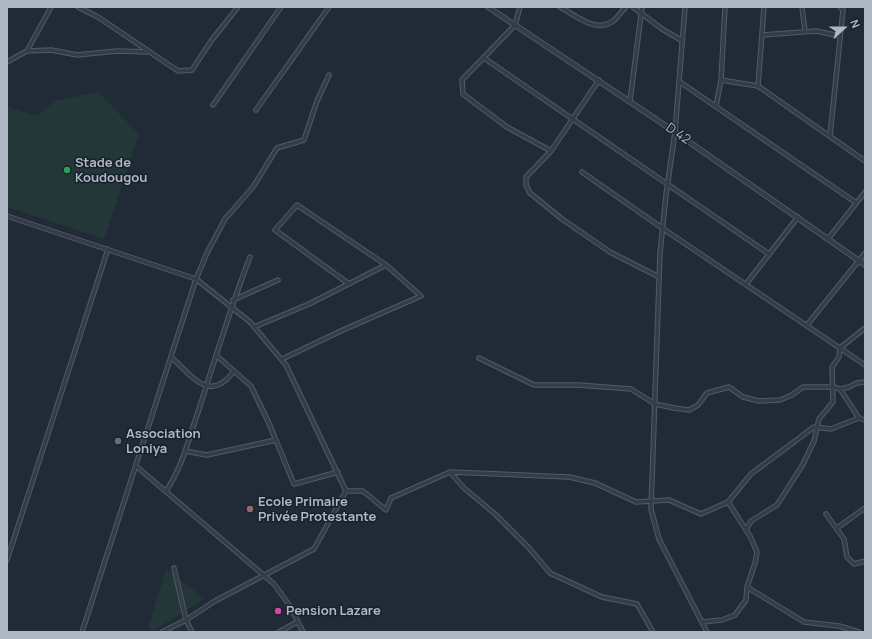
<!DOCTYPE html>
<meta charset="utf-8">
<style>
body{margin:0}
#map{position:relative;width:872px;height:639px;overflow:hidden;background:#212a37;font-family:Manrope,sans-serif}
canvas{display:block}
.frame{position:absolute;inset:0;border:8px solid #aeb7c4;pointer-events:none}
.north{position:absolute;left:824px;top:8px;width:40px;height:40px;-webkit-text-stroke:3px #19212c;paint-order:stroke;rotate:69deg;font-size:11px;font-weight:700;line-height:16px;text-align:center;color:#aeb7c4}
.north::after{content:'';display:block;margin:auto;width:14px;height:18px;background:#aeb7c4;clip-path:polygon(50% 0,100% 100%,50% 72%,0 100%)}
</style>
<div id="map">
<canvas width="872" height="639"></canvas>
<div class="frame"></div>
<div class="north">N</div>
</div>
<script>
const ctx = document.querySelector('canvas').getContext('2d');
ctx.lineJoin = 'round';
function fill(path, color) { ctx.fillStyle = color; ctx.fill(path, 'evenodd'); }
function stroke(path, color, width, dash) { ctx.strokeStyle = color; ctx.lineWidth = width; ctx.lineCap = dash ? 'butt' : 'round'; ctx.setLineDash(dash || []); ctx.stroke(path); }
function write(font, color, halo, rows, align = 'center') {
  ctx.font = font + ' Manrope,sans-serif'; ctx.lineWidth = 3; ctx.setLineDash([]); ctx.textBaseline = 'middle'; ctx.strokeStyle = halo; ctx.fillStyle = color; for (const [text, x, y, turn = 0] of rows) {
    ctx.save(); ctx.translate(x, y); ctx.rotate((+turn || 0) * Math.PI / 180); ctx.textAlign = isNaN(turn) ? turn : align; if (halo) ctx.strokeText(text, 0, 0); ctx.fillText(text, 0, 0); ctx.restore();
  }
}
const green = new Path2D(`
 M98,92L139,134L104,239L7,207V107L37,116L55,101Z
 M166,569L205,599L153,631L148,628Z`);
const minor = new Path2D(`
 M78,7L98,17L178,71L192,70L211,41L238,7
 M520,7L515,25L462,80L463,94L507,127L551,151
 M560,7C575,15 596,34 613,21C618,18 621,11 626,7
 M633,7L662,29L681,40
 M685,7L675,132L666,195L660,253L651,509L659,539L707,632
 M725,7L721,80L758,86L865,161
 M802,7L805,31
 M762,35L816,31L840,36
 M27,51L51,7
 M484,58L769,254
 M7,62L27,51L51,50L77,55L117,51L150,52
 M599,80L551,151L526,177V185L530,193L562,219L610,252L659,277
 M680,82L855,202
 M758,86L764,7
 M630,101L642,7
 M213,105L281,7
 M716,106L721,80
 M256,110L329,7
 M830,136L843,10L840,7
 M582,172L662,228L865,365
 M7,216L196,279L250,322L286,365L346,491L314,549L215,601L186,620L162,632
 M828,239L865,192
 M746,284L798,217
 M233,300L278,280
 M807,325L865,253
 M254,327L309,304L386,265
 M217,356L251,386L268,421L294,484L338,472
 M171,357C192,376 210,404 234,371
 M479,358L534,385H578L631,389L655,404L674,408L689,410L698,405L707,393L729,387L743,397L759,401L780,400L792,395L803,387H833L840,389L849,387L857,383L865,382
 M282,359L343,330L421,296L386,265L297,205L275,230L349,284
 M840,389L859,418
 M185,451L207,455L276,440
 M136,466L274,584L290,606L303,632
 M450,472L464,488L495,514L529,548L550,573L602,597L637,604L653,632
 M166,491C182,468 189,438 198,412C215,360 230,308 250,257
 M346,491H363L386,510L391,498L450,472L569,477L595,483L636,502L669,500L701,514L728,502L751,474L814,427L831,429L859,418L865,420
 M826,514L844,539L847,557L854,564L865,561
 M837,528L865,508
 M746,530L751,521L777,505L802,466L814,441L819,419L833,402L832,367L839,357L840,348L865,328
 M7,560L108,249
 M174,568L186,620L192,632
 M747,587L804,622L839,626L859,632
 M702,622L722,620L735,615L746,600L747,587L755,563L757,552L750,536L728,502
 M82,632L196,279L207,253L225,219L253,187L277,148L304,140L317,101L329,75
 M279,632L297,622`);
const tertiary = new Path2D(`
 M488,7L675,132L865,265`);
const markers = [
 [67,170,4,"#2e9e5b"],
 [118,441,4,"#5c6f8a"],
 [250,509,4,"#8d6e63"],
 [278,611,4,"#d1479c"]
];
const streetNames = [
 ["D 42",678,134,35]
];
const poiNames = [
 ["Stade de",75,163],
 ["Koudougou",75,178],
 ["Association",126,434],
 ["Loniya",126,449],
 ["Ecole Primaire",258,502],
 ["Privée Protestante",258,517],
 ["Pension Lazare",286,611]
];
fill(green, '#233739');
stroke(minor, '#515a65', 5.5);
stroke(tertiary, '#515a65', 6);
stroke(minor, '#343c47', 3.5);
stroke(tertiary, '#343c47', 4);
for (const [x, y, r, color] of markers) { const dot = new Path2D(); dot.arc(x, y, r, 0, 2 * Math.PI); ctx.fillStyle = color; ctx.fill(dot); stroke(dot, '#19212c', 1.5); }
write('13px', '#aeb7c4', '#19212c', streetNames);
write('bold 13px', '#aeb7c4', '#19212c', poiNames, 'left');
</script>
